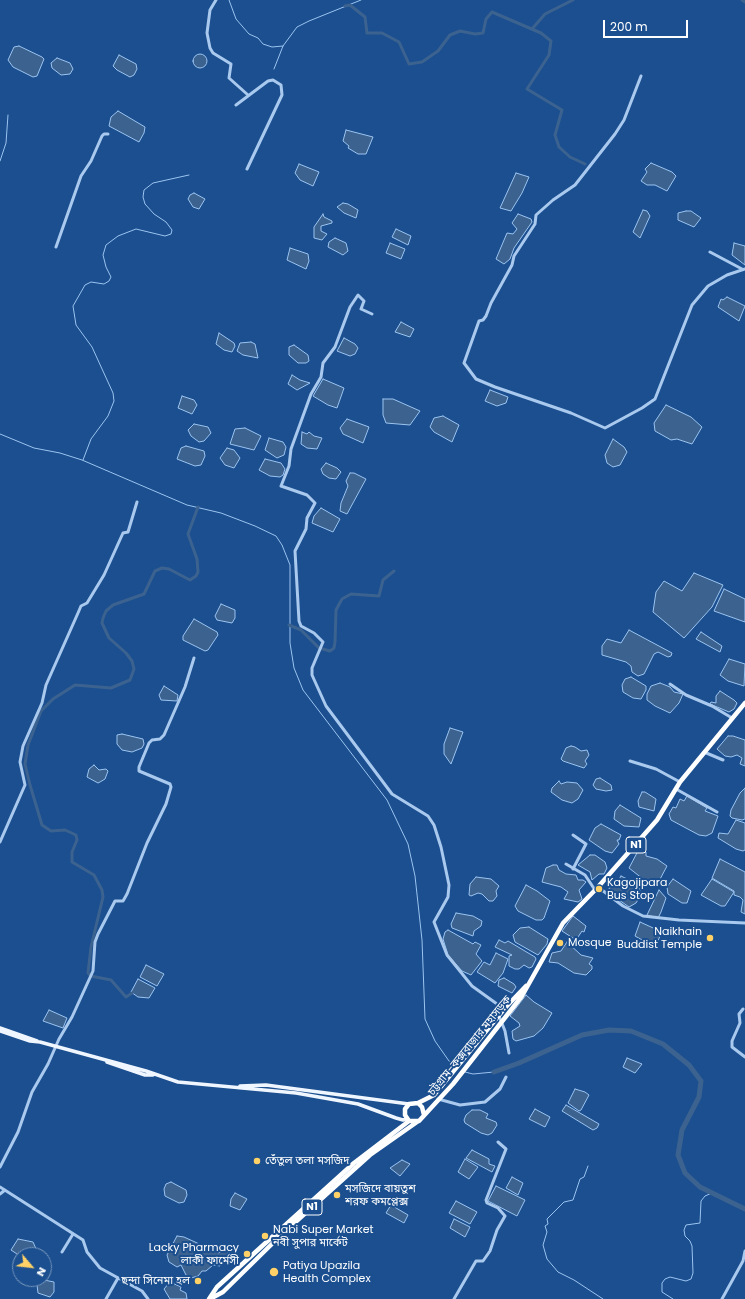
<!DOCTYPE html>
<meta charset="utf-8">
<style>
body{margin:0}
#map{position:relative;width:745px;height:1299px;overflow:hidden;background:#1b4f8f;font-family:Poppins,sans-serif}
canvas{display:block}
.north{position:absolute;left:12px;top:1247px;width:40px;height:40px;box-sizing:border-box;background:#1b4f8f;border:1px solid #7695bc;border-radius:50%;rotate:118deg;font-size:11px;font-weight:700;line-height:16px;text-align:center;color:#fff}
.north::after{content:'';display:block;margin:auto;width:14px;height:18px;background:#ffd166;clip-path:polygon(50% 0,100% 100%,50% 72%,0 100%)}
.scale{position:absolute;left:603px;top:20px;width:85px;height:18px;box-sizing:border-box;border:2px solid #fff;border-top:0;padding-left:5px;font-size:12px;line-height:14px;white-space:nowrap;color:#fff;-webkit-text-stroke:3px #1b4f8f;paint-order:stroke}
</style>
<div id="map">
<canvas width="745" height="1299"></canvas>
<div class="north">N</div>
<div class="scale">200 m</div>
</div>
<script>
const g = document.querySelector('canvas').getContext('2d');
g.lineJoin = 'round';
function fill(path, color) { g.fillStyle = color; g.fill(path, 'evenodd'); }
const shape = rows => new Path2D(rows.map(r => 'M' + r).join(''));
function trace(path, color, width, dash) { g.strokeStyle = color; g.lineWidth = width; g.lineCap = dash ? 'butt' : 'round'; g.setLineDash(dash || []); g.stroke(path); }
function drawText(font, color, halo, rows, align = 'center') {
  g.font = font + ' Poppins,"Noto Sans Bengali",sans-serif'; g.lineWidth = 4; g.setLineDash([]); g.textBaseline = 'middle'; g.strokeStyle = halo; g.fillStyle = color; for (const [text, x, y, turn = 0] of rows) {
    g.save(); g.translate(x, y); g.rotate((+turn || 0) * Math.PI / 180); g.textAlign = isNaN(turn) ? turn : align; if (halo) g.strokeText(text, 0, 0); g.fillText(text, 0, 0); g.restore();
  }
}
const water = shape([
 [19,46,42,57,44,59,37,76,33,77,13,67,8,60,14,47,19,46],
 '193 61a7 7 0 1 1 14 0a7 7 0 1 1-14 0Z',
 [119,55,136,64,137,69,134,75,130,77,117,70,113,66,119,55],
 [57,58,70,63,73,69,70,74,61,75,52,68,51,63,57,58],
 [118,111,145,127,144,133,139,142,109,126,111,117,118,111],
 [346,130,373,137,366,154,358,154,348,148,349,146,343,141,346,130],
 [651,163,672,172,676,176,667,191,655,185,647,185,641,181,647,172,645,169,651,163],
 [299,164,319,172,313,186,300,180,295,173,299,164],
 [516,173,529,177,522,193,511,211,500,208,516,173],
 [194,193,205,199,199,209,193,207,188,199,190,195,194,193],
 [343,203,348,204,358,210,356,218,344,213,337,207,343,203],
 [643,210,647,211,650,216,640,238,633,232,643,210],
 [686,211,691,211,701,218,694,227,678,220,678,213,686,211],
 [323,214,324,217,332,221,332,223,321,226,321,231,327,234,322,240,314,238,314,227,323,214],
 [518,214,531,219,532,222,514,248,510,259,504,264,496,259,507,233,513,234,517,229,512,223,518,214],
 [396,229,411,236,408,245,392,237,396,229],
 [335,238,346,243,348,251,343,255,328,247,329,242,335,238],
 [390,243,405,249,401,259,386,253,390,243],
 [734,243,745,246,745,265,732,255,734,243],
 [290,248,308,254,309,261,306,269,287,260,290,248],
 [727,297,745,306,739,321,718,307,721,299,723,300,727,297],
 [401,322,414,329,410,337,395,332,401,322],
 [219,333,234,343,235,346,232,352,224,350,216,344,219,333],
 [344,338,355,344,358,348,355,354,350,356,337,351,344,338],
 [251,342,255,344,258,358,243,355,237,351,240,343,251,342],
 [294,345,308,355,309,361,306,363,298,363,289,355,289,347,294,345],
 [292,375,300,380,310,383,297,390,288,384,292,375],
 [323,379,344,388,337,408,328,405,313,396,323,379],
 [490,390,508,397,506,403,497,406,485,401,490,390],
 [182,396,194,400,197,405,192,414,178,408,182,396],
 [383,399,393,399,420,411,410,425,386,423,383,415,383,399],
 [666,405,691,417,702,427,692,444,677,439,671,440,655,431,654,423,666,405],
 [443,416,459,425,452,442,434,432,430,427,434,418,443,416],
 [347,419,369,427,363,443,343,434,340,428,347,419],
 [194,424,208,427,211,433,204,441,199,442,191,436,188,430,194,424],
 [245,428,261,436,254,450,230,444,235,429,245,428],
 [302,432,307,434,309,432,314,436,322,438,317,449,307,448,301,444,302,432],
 [269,438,283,442,286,447,284,455,277,458,265,450,269,438],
 [613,439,624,447,627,452,620,465,613,467,607,463,605,455,613,439],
 [186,446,204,451,205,456,201,465,195,466,177,459,181,448,186,446],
 [227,448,234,450,240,458,234,468,225,465,220,458,227,448],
 [265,459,281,463,285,469,283,475,280,477,270,476,259,470,265,459],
 [326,463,337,468,341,472,336,479,329,478,323,474,321,469,326,463],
 [350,473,354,473,366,479,347,514,340,511,341,503,348,486,346,481,350,473],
 [321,508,340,519,333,532,312,523,314,516,321,508],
 [694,573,723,585,712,607,684,638,653,612,656,592,664,581,682,591,694,573],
 [724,589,745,599,745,622,714,611,724,589],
 [221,604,235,610,235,618,232,623,217,620,215,616,221,604],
 [194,619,217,632,218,635,208,650,205,651,183,640,183,636,194,619],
 [629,630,672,653,671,656,668,657,658,652,654,654,644,674,638,676,632,672,631,666,626,662,602,655,602,646,607,639,621,643,629,630],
 [701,632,722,646,720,652,696,639,701,632],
 [729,659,745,664,744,686,728,681,720,675,729,659],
 [631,677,646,686,646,690,641,699,633,698,623,692,622,685,625,679,631,677],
 [660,683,670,687,674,692,683,694,679,703,670,713,655,706,647,700,647,694,651,686,660,683],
 [164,686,178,695,177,701,161,700,159,695,164,686],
 [720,691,734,700,737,703,734,709,729,712,710,704,711,702,716,703,716,696,720,691],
 [450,728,463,732,451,764,444,754,444,744,450,728],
 [122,734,143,739,144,744,142,748,132,752,122,750,117,744,117,735,122,734],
 [728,736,733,736,745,740,745,766,740,764,742,758,737,755,731,757,725,756,717,749,728,736],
 [571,746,575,747,581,751,587,750,589,755,585,761,587,764,584,768,563,761,561,759,566,748,571,746],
 [94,765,99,770,106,769,108,771,105,779,100,782,98,783,87,777,89,769,94,765],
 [600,778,611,785,612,790,606,791,596,789,593,785,596,779,600,778],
 [559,781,561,784,567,782,577,783,583,790,578,799,572,803,562,800,551,792,552,788,559,781],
 [745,788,745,819,742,820,732,818,730,816,731,810,740,793,745,788],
 [642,792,645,792,656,799,654,811,639,807,638,801,642,792],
 [687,796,707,808,705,811,718,816,712,833,706,836,699,835,671,820,669,814,673,807,676,808,680,799,684,801,687,796],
 [620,805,641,818,639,827,624,826,614,819,615,811,620,805],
 [736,820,745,823,745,850,743,851,736,849,718,838,719,833,728,834,736,820],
 [601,824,621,835,619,840,617,840,619,844,612,853,605,851,589,840,595,828,601,824],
 [638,851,646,852,646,856,657,859,667,866,658,883,643,879,629,868,638,851],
 [590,855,595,855,605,862,607,868,604,874,599,874,592,880,590,872,578,865,590,855],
 [720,859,745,872,745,914,741,912,743,900,740,897,734,895,734,891,712,878,720,859],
 [553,865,557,865,559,870,566,874,576,875,578,880,583,880,586,882,579,890,582,899,578,902,564,899,568,892,561,887,542,882,546,868,553,865],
 [621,876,637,884,640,889,639,898,636,903,629,907,612,895,609,888,612,884,615,886,621,876],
 [476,877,491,879,499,886,496,891,497,896,493,901,489,901,482,894,478,893,471,896,469,895,470,884,476,877],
 [673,879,691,891,687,903,682,903,668,894,667,887,673,879],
 [712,879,734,892,725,906,721,906,701,895,712,879],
 [526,885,537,891,550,901,544,918,542,920,536,920,518,911,515,906,526,885],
 [659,890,666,898,661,912,658,918,647,915,659,890],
 [456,913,473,916,482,921,481,926,474,931,473,936,452,928,451,924,456,913],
 [573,916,586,926,584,932,582,931,576,940,562,931,573,916],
 [640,922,662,932,655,947,635,936,640,922],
 [529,927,548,939,547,944,538,955,515,942,513,935,520,928,529,927],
 [448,930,473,944,475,942,481,945,476,954,482,961,471,975,462,971,448,955,443,939,445,932,448,930],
 [499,940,505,943,508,941,535,957,536,959,532,967,529,968,524,965,519,969,515,969,509,966,509,956,512,955,495,947,499,940],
 [567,942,581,955,593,958,589,964,592,966,592,969,586,975,574,973,558,963,549,962,552,953,561,951,567,942],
 [496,953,508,959,503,973,495,983,477,972,484,962,490,965,496,953],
 [146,965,164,974,157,986,140,977,146,965],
 [504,978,514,984,516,987,512,993,498,986,499,980,504,978],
 [138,979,155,988,149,998,138,997,131,992,138,979],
 [526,995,534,1002,552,1013,543,1028,534,1036,516,1041,513,1039,512,1031,520,1026,519,1023,510,1016,526,995],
 [49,1010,67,1018,63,1028,43,1021,49,1010],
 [627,1058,642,1064,635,1073,623,1067,627,1058],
 [575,1089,585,1092,589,1095,581,1110,579,1111,568,1103,575,1089],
 [566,1105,599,1124,597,1128,593,1130,562,1111,566,1105],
 [535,1109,550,1117,545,1127,529,1119,535,1109],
 [472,1110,480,1110,488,1114,486,1118,496,1122,497,1125,492,1133,488,1135,481,1133,465,1123,464,1120,466,1115,472,1110],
 [472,1150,489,1159,489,1164,495,1166,492,1172,466,1158,472,1150],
 [465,1159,478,1167,469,1179,458,1172,465,1159],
 [402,1160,410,1164,400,1176,390,1168,402,1160],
 [512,1177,523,1183,518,1195,506,1188,512,1177],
 [171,1182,186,1190,187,1195,184,1202,179,1203,165,1196,164,1189,166,1184,171,1182],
 [496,1186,525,1200,517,1216,488,1201,496,1186],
 [235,1193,247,1199,240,1210,230,1206,231,1199,235,1193],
 [456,1201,477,1212,470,1224,449,1213,456,1201],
 [391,1205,408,1215,404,1223,386,1213,391,1205],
 [454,1219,470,1227,465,1237,450,1228,454,1219],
 [177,1236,184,1237,219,1253,225,1247,228,1252,226,1258,220,1266,213,1265,206,1271,202,1271,198,1276,191,1278,186,1275,181,1265,177,1267,169,1262,167,1255,177,1236],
 [18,1239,33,1242,37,1251,35,1255,20,1256,11,1250,18,1239],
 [39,1279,54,1282,54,1292,50,1297,38,1293,37,1285,39,1279],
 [170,1282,181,1287,180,1290,186,1293,187,1299,170,1299,164,1289,170,1282]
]);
const stream = shape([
 [229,0,236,19,249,34,258,38,263,44,272,47,283,46],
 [274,69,283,46,297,27,309,21,361,0],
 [0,161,6,143,8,115],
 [0,434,34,448,60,453,82,460,187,505,221,513,255,526,276,536,282,545,290,565,290,643,294,668,303,690,387,800,408,844,415,876,422,940,425,1019,435,1041,449,1061,456,1067],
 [83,460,91,439,108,416,114,401,113,393,92,347,76,325,73,306,85,285,91,282,104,284,109,281,111,277,106,267,103,255,106,245,118,236,136,229,165,236,171,234,172,230,166,222,154,214,145,204,143,197,144,190,153,183,189,175],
 [465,1072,473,1074,494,1072],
 [588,1166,584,1177,580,1179,573,1200,564,1202,547,1219,548,1224,545,1226,547,1232,543,1245,547,1259,558,1272,574,1280,603,1299],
 [673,1299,662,1292,662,1283,665,1279,670,1277,686,1281,691,1279,693,1273,692,1246,690,1241,685,1236,684,1230,686,1225,700,1223,701,1201,705,1196,712,1193]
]);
const canal = shape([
 [742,0,745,2],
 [345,6,350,5,365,17,367,33,382,33,399,42,409,64,422,62,438,51,450,35,460,31,475,34,483,33,486,19,492,12,541,33,551,41,549,55,527,89,562,110,555,135,559,147,570,157,585,164],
 [532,29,545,14,573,0],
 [289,625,301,630,319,648,330,651,334,648,335,642,336,610,342,599,351,594,379,596,383,580,394,571],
 [132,993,126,997,111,980,91,976,88,973,91,947,103,897,102,890,94,875,72,862,72,852,77,840,76,835,65,830,51,831,42,825,30,785,25,764,28,745,41,711,53,699,75,685,111,688,130,680,134,669,132,661,126,653,109,638,102,623,103,618,106,611,113,605,144,594,155,571,162,568,169,569,190,580,196,576,198,572,197,559,188,534,198,507]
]);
const river = shape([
 [494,1072,519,1063,582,1035,609,1030,631,1031,663,1044,689,1065,701,1081,699,1097,682,1130,678,1155,685,1173,700,1187,745,1209]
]);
const minor = shape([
 [216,0,210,10,207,33,210,48,213,53,231,64,229,78,248,95],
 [641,76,624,120,615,134,575,185,553,200,536,215,535,224,514,256,512,265,491,303,486,316,483,320,479,321,464,363,476,379,495,387,571,413,605,428,642,408,655,399,692,305,708,286,727,275,745,269],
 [236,105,268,81,273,80,281,85,282,95,247,169],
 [56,247,81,176,91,161,102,136,104,134,108,134],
 [710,252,742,269],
 [372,314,361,309,364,301,358,295,350,307,335,347,323,363,321,377,311,394,291,449,289,466,281,486,307,495,315,503,307,518,306,529,295,551,299,621,301,626,314,633,323,642,312,668,312,675,326,706,392,794,428,816,434,825,441,847,449,885,448,897,434,922,447,955,472,986,504,1009],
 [670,684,686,695,712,706,732,718],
 [704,752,723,760],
 [630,761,656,769,680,782],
 [676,789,717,812],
 [573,835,586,844,573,869],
 [0,842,25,785,20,762,23,746,42,703,46,685,78,613,81,606,87,603,104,575,123,533,128,532,137,502],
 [566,864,585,875,595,890],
 [598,887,623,906,643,916,679,920,745,923],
 [743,1009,739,1014,740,1023,732,1041,732,1047,745,1057],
 [499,1016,505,1031,509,1053],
 [438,1099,460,1105,485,1102,500,1089,506,1077],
 [0,1167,18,1132,32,1092,48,1064,59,1039,72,1017,93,971,95,942,98,934,115,901,123,901,127,894,147,843,166,804,171,787,170,784,139,771,139,767,149,743,152,740,160,739,164,735,185,687,194,658],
 [0,1187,83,1240,87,1252,100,1268,142,1291,148,1299],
 [0,1194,5,1190],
 [62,1252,73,1234],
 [106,1299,118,1278],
 [454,1299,476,1261,483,1261,490,1251,497,1230,505,1216,498,1208,487,1203,486,1200,506,1149,498,1142],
 [722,1299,743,1261,745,1251]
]);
const major = shape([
 [0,1028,37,1041],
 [0,1031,30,1041,40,1042,146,1071,178,1082,296,1093,358,1104,396,1118,403,1120,407,1119],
 [107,1062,145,1075,153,1075],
 [240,1086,266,1085,409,1104]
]);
const highway = shape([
 [418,1103,434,1095,504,1009,526,986],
 [424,1115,422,1107,418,1103,409,1104,405,1109,405,1115,409,1121,419,1121,453,1084,522,996,563,923,598,887,657,820,680,782,745,703],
 [209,1299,217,1287,239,1267,354,1163,409,1121],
 [210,1299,223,1292,281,1235,370,1155,417,1122]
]);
const markers = [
 [599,889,4,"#ffd166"],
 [710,938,4,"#ffd166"],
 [560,943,4,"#ffd166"],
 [257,1161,4,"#ffd166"],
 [337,1195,4,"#ffd166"],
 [265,1236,4,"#ffd166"],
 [247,1254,4,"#ffd166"],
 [274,1272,5,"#ffd166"],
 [198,1281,4,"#ffd166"]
];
const shields = [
 [636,845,20],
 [312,1207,20]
];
const shieldNames = [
 ["N1",636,845],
 ["N1",312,1207]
];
const poiNames = [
 ["Kagojipara",607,883],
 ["Bus Stop",607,896],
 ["Naikhain",702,932,"right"],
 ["Buddist Temple",702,945,"right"],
 ["Mosque",568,943],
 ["তেঁতুল তলা মসজিদ",265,1161],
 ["মসজিদে বায়তুশ",345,1189],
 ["শরফ কমপ্লেক্স",345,1202],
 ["Nabi Super Market",273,1230],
 ["নবী সুপার মার্কেট",273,1243],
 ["Lacky Pharmacy",239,1248,"right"],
 ["লাকী ফার্মেসী",239,1261,"right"],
 ["Patiya Upazila",283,1266],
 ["Health Complex",283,1279],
 ["ছন্দা সিনেমা হল",190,1281,"right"]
];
const streetNames = [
 ["চট্টগ্রাম-কক্সবাজার মহাসড়ক",470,1046,-51]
];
fill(water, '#3c6290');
trace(water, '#9cc4f0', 1);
trace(stream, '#9cc4f0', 1);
trace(canal, '#3c6290', 3);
trace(river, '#3c6290', 5);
trace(minor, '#a9c9ee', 3);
trace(major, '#f0f6ff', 3.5);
trace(highway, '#fff', 4.5);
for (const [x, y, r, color] of markers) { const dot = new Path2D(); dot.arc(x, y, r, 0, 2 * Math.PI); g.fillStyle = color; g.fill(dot); trace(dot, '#1b4f8f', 1.5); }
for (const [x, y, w] of shields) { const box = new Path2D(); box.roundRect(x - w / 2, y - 8, w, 16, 3); g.fillStyle = '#1b4f8f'; g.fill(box); trace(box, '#fff', 1); }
drawText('bold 10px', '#fff', null, shieldNames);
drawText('11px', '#fff', '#1b4f8f', poiNames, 'left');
drawText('11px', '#fff', '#1b4f8f', streetNames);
</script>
